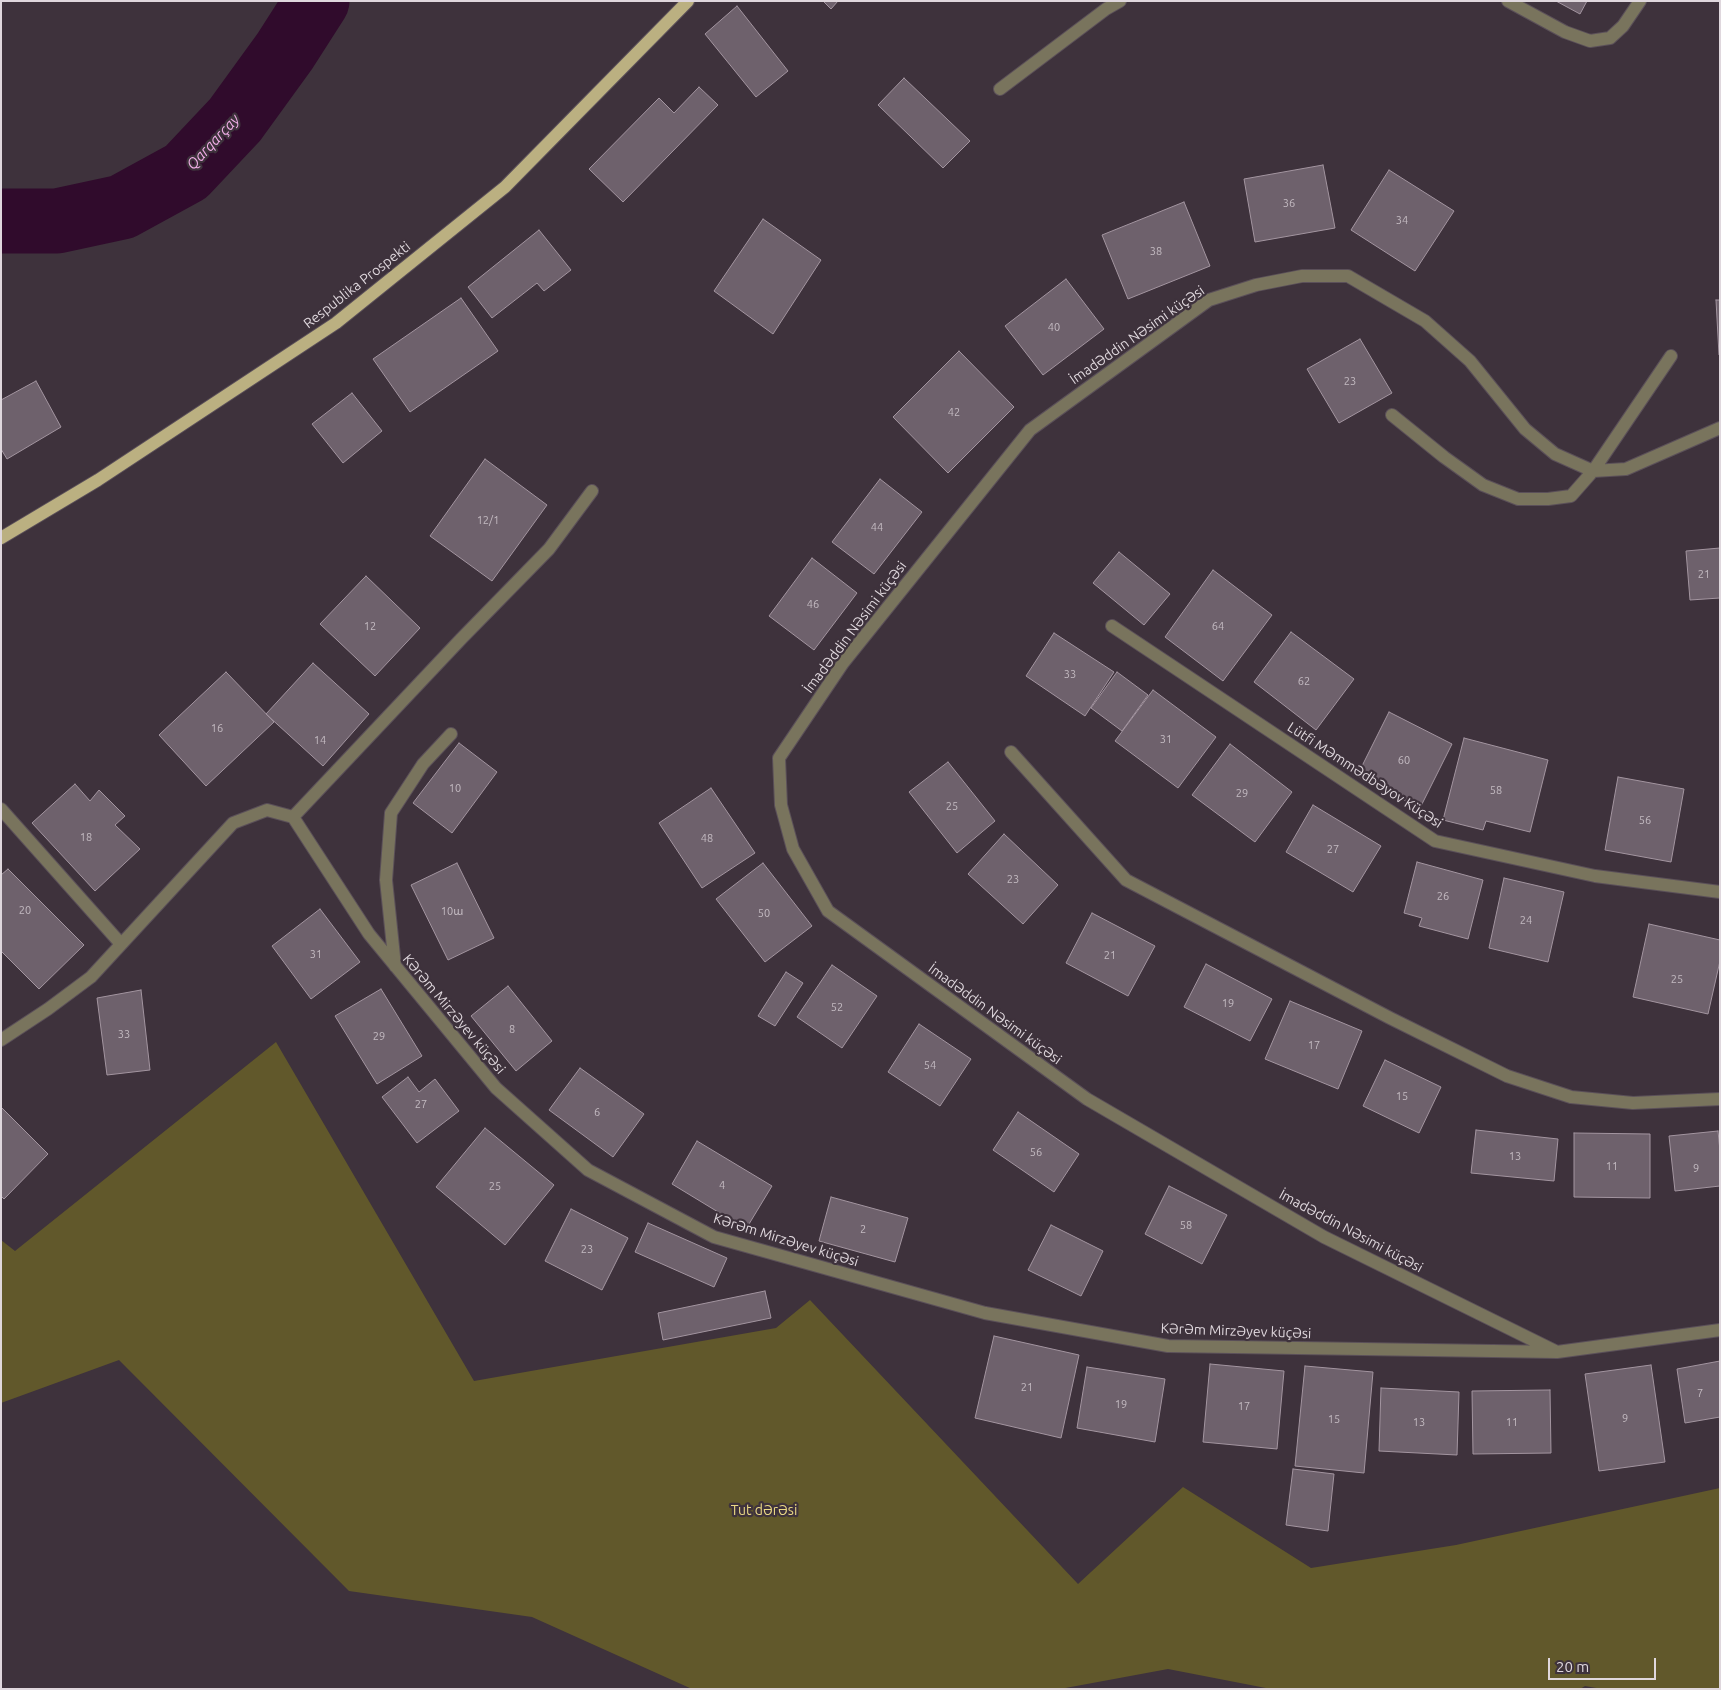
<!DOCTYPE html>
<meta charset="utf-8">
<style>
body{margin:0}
#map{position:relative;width:1721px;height:1690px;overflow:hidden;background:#3e323c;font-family:Ubuntu,sans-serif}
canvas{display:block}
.frame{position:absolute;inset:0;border:2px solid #dfd7dd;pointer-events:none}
.scale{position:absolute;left:1548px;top:1658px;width:108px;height:22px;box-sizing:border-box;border:2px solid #dfd7dd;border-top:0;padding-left:6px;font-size:15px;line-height:18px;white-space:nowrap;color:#dfd7dd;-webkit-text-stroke:4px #3e323c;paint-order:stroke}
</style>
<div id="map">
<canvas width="1721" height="1690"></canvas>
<div class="frame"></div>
<div class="scale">20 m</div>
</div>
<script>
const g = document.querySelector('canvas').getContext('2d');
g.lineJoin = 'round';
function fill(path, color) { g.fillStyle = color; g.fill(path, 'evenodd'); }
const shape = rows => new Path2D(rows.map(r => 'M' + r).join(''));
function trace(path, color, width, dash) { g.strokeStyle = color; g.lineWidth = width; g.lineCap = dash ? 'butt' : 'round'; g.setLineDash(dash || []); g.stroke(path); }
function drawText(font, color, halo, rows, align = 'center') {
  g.font = font + ' Ubuntu,"Noto Sans Armenian",sans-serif'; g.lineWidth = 4.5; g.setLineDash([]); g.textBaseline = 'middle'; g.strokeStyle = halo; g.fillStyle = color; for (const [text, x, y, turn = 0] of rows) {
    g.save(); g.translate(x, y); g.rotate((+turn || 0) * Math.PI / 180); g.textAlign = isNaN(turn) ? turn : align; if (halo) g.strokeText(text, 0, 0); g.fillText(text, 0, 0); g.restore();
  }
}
const green = shape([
 [276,1042,474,1381,776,1328,810,1300,1078,1584,1183,1487,1311,1568,1456,1545,1720,1488,1720,1689,1602,1689,1585,1686,1580,1689,1271,1689,1168,1669,1060,1689,692,1689,532,1617,349,1591,119,1360,1,1403,1,1240,15,1251]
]);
const river = shape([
 [1,221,57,221,122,207,186,172,235,120,285,51,317,1]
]);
const building = shape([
 [823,1,838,1,831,9,823,1],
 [1556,1,1587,1,1580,14,1556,1],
 [737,6,788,71,756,97,705,34,737,6],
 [904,78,970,141,943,168,878,105,904,78],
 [699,87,718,105,623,202,589,169,659,98,674,113,699,87],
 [1323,165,1335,228,1255,242,1244,179,1323,165],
 [1389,170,1454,211,1415,271,1351,230,1389,170],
 [1184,202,1210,266,1128,299,1102,235,1184,202],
 [763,219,821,260,773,334,714,291,763,219],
 [539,230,571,270,544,291,537,283,492,318,468,287,539,230],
 [1066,279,1104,329,1043,375,1005,326,1066,279],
 [461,298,498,351,410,412,373,359,461,298],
 [1716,300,1720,300,1720,355,1719,355,1716,300],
 [1360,339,1392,393,1339,423,1307,369,1360,339],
 [959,351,1014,407,948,473,893,417,959,351],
 [36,381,61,427,7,459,1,449,1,400,36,381],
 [352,393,382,431,343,463,312,424,352,393],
 [485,459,547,505,492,581,430,536,485,459],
 [880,479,922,512,874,574,832,542,880,479],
 [1720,548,1720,598,1690,600,1686,551,1720,548],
 [1119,552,1170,594,1144,625,1093,583,1119,552],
 [812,558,857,593,814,650,769,616,812,558],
 [1213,570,1272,615,1223,681,1165,637,1213,570],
 [366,576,420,628,375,676,320,624,366,576],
 [1291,632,1354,679,1316,730,1254,682,1291,632],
 [1054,633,1114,672,1085,716,1026,676,1054,633],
 [313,663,369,714,323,766,266,714,313,663],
 [226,672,274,722,206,786,159,735,226,672],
 [1117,672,1148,695,1122,731,1091,708,1117,672],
 [1153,690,1216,737,1178,788,1115,741,1153,690],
 [1389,712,1452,744,1420,808,1357,776,1389,712],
 [1464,738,1548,760,1530,832,1486,821,1483,830,1443,820,1464,738],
 [459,743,497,772,452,833,413,803,459,743],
 [1230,744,1292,792,1255,842,1192,795,1230,744],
 [948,762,995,821,957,853,909,792,948,762],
 [1618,777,1684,789,1671,862,1605,850,1618,777],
 [75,784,90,801,99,790,125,816,115,825,140,849,95,891,32,823,75,784],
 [711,788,755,853,702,888,659,823,711,788],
 [1313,805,1381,846,1353,892,1286,852,1313,805],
 [1004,834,1058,885,1023,924,968,874,1004,834],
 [1417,862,1483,880,1468,939,1419,926,1422,918,1404,913,1417,862],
 [457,863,494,938,448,960,411,885,457,863],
 [763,863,812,926,765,962,716,899,763,863],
 [8,869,84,945,39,989,1,951,1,875,8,869],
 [1504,878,1564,892,1548,962,1489,948,1504,878],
 [320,909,360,962,311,999,272,946,320,909],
 [1092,913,1155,946,1128,996,1066,963,1092,913],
 [1649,924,1720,940,1720,961,1708,1014,1633,997,1649,924],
 [1206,964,1272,999,1250,1041,1184,1007,1206,964],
 [832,965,877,996,842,1048,797,1017,832,965],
 [786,972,803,983,775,1026,758,1016,786,972],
 [508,986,552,1041,516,1071,471,1016,508,986],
 [381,989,422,1056,377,1084,335,1016,381,989],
 [141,990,150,1070,107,1075,97,998,141,990],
 [1290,1001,1362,1031,1338,1089,1265,1059,1290,1001],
 [919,1024,971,1059,940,1106,888,1072,919,1024],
 [1385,1060,1441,1087,1419,1133,1363,1106,1385,1060],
 [580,1068,644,1114,613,1157,549,1110,580,1068],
 [408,1077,419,1092,435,1079,459,1111,417,1143,382,1097,408,1077],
 [1,1107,48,1154,4,1199,1,1196,1,1107],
 [1018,1112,1079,1154,1054,1192,993,1150,1018,1112],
 [485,1128,554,1185,505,1245,436,1187,485,1128],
 [1476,1130,1558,1139,1554,1181,1471,1173,1476,1130],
 [1718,1131,1720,1151,1720,1186,1675,1191,1669,1136,1718,1131],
 [1574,1133,1650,1134,1650,1198,1574,1197,1574,1133],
 [697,1141,772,1186,746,1229,672,1184,697,1141],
 [1169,1186,1227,1215,1202,1264,1145,1234,1169,1186],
 [831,1197,908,1218,895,1262,819,1241,831,1197],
 [571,1209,628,1238,602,1290,545,1261,571,1209],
 [648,1223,727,1258,714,1287,635,1252,648,1223],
 [1051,1225,1103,1251,1081,1296,1028,1270,1051,1225],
 [765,1291,771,1318,663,1340,658,1313,765,1291],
 [994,1336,1079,1355,1061,1438,975,1418,994,1336],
 [1720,1361,1720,1417,1685,1423,1677,1369,1720,1361],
 [1210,1364,1284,1371,1277,1449,1203,1442,1210,1364],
 [1651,1365,1665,1462,1599,1471,1585,1374,1651,1365],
 [1305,1366,1373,1372,1364,1473,1295,1466,1305,1366],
 [1087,1367,1165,1379,1155,1442,1077,1428,1087,1367],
 [1381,1388,1459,1392,1457,1455,1379,1451,1381,1388],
 [1550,1390,1551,1453,1473,1454,1472,1391,1550,1390],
 [1293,1469,1334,1474,1328,1531,1286,1525,1293,1469]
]);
const minor = shape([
 [1508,1,1565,32,1590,41,1610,38,1623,26,1640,1],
 [1000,89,1106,9,1120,1],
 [1392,415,1444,457,1483,485,1518,499,1548,499,1571,496,1593,471,1671,356],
 [1112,626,1435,841,1595,876,1720,892],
 [1011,752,1126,880,1390,1018,1507,1076,1571,1097,1633,1103,1720,1099],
 [1,809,121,944],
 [293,817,461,639,549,549,592,491],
 [395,966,386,880,391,813,423,764,451,734],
 [1,1040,48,1009,91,977,233,823,267,810,293,817,369,934,496,1088,588,1170,714,1237,985,1313,1168,1346,1557,1352,1720,1330],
 [1557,1352,1324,1237,1087,1099,828,911,793,849,781,805,779,758,843,663,1030,430,1209,300,1256,285,1302,276,1348,276,1425,321,1470,361,1525,429,1555,454,1593,471,1626,469,1720,428]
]);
const major = shape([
 [1,538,98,480,336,323,505,187,688,1]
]);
const numberNames = [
 ["36",1289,203],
 ["34",1402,220],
 ["38",1156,251],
 ["40",1054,327],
 ["23",1350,381],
 ["42",954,412],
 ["12/1",488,520],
 ["44",877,527],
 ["21",1704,574],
 ["46",813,604],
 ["12",370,626],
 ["64",1218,626],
 ["33",1070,674],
 ["62",1304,681],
 ["16",217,728],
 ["31",1166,739],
 ["14",320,740],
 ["60",1404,760],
 ["10",455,788],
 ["58",1496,790],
 ["29",1242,793],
 ["25",952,806],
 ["56",1645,820],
 ["18",86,837],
 ["48",707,838],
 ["27",1333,849],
 ["23",1013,879],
 ["26",1443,896],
 ["20",25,910],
 ["10ա",452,911],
 ["50",764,913],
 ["24",1526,920],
 ["31",316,954],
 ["21",1110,955],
 ["25",1677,979],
 ["19",1228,1003],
 ["52",837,1007],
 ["8",512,1029],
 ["33",124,1034],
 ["29",379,1036],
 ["17",1314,1045],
 ["54",930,1065],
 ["15",1402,1096],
 ["27",421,1104],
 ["6",597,1112],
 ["56",1036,1152],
 ["13",1515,1156],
 ["11",1612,1166],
 ["9",1696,1168],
 ["4",722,1185],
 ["25",495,1186],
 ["58",1186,1225],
 ["2",863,1229],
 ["23",587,1249],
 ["21",1027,1387],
 ["7",1700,1393],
 ["19",1121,1404],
 ["17",1244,1406],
 ["9",1625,1418],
 ["15",1334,1419],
 ["13",1419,1422],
 ["11",1512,1422]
];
const streetNames = [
 ["Respublika Prospekti",357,285,-38],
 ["İmadəddin Nəsimi küçəsi",1137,335,-35],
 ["İmadəddin Nəsimi küçəsi",855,627,-53],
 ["Lütfi Məmmədbəyov Küçəsi",1365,775,33],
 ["Kərəm Mirzəyev küçəsi",454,1014,50],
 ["İmadəddin Nəsimi küçəsi",995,1014,36],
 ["İmadəddin Nəsimi küçəsi",1351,1231,28],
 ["Kərəm Mirzəyev küçəsi",786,1240,17],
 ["Kərəm Mirzəyev küçəsi",1236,1331,2]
];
const parkNames = [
 ["Tut dərəsi",764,1510]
];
const waterNames = [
 ["Qarqarçay",213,142,-47]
];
fill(green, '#61582b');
trace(river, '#300b2c', 65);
fill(building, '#6e616c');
trace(building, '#a395a0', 1);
trace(minor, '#5b5059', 14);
trace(major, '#5b5059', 14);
trace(minor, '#79745d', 12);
trace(major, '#bbb081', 12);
drawText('11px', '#c3bac1', null, numberNames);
drawText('14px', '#dfd7dd', '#3e323c', streetNames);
drawText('14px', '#ebd985', '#3e323c', parkNames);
drawText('italic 15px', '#f1aee7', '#3e323c', waterNames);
</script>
